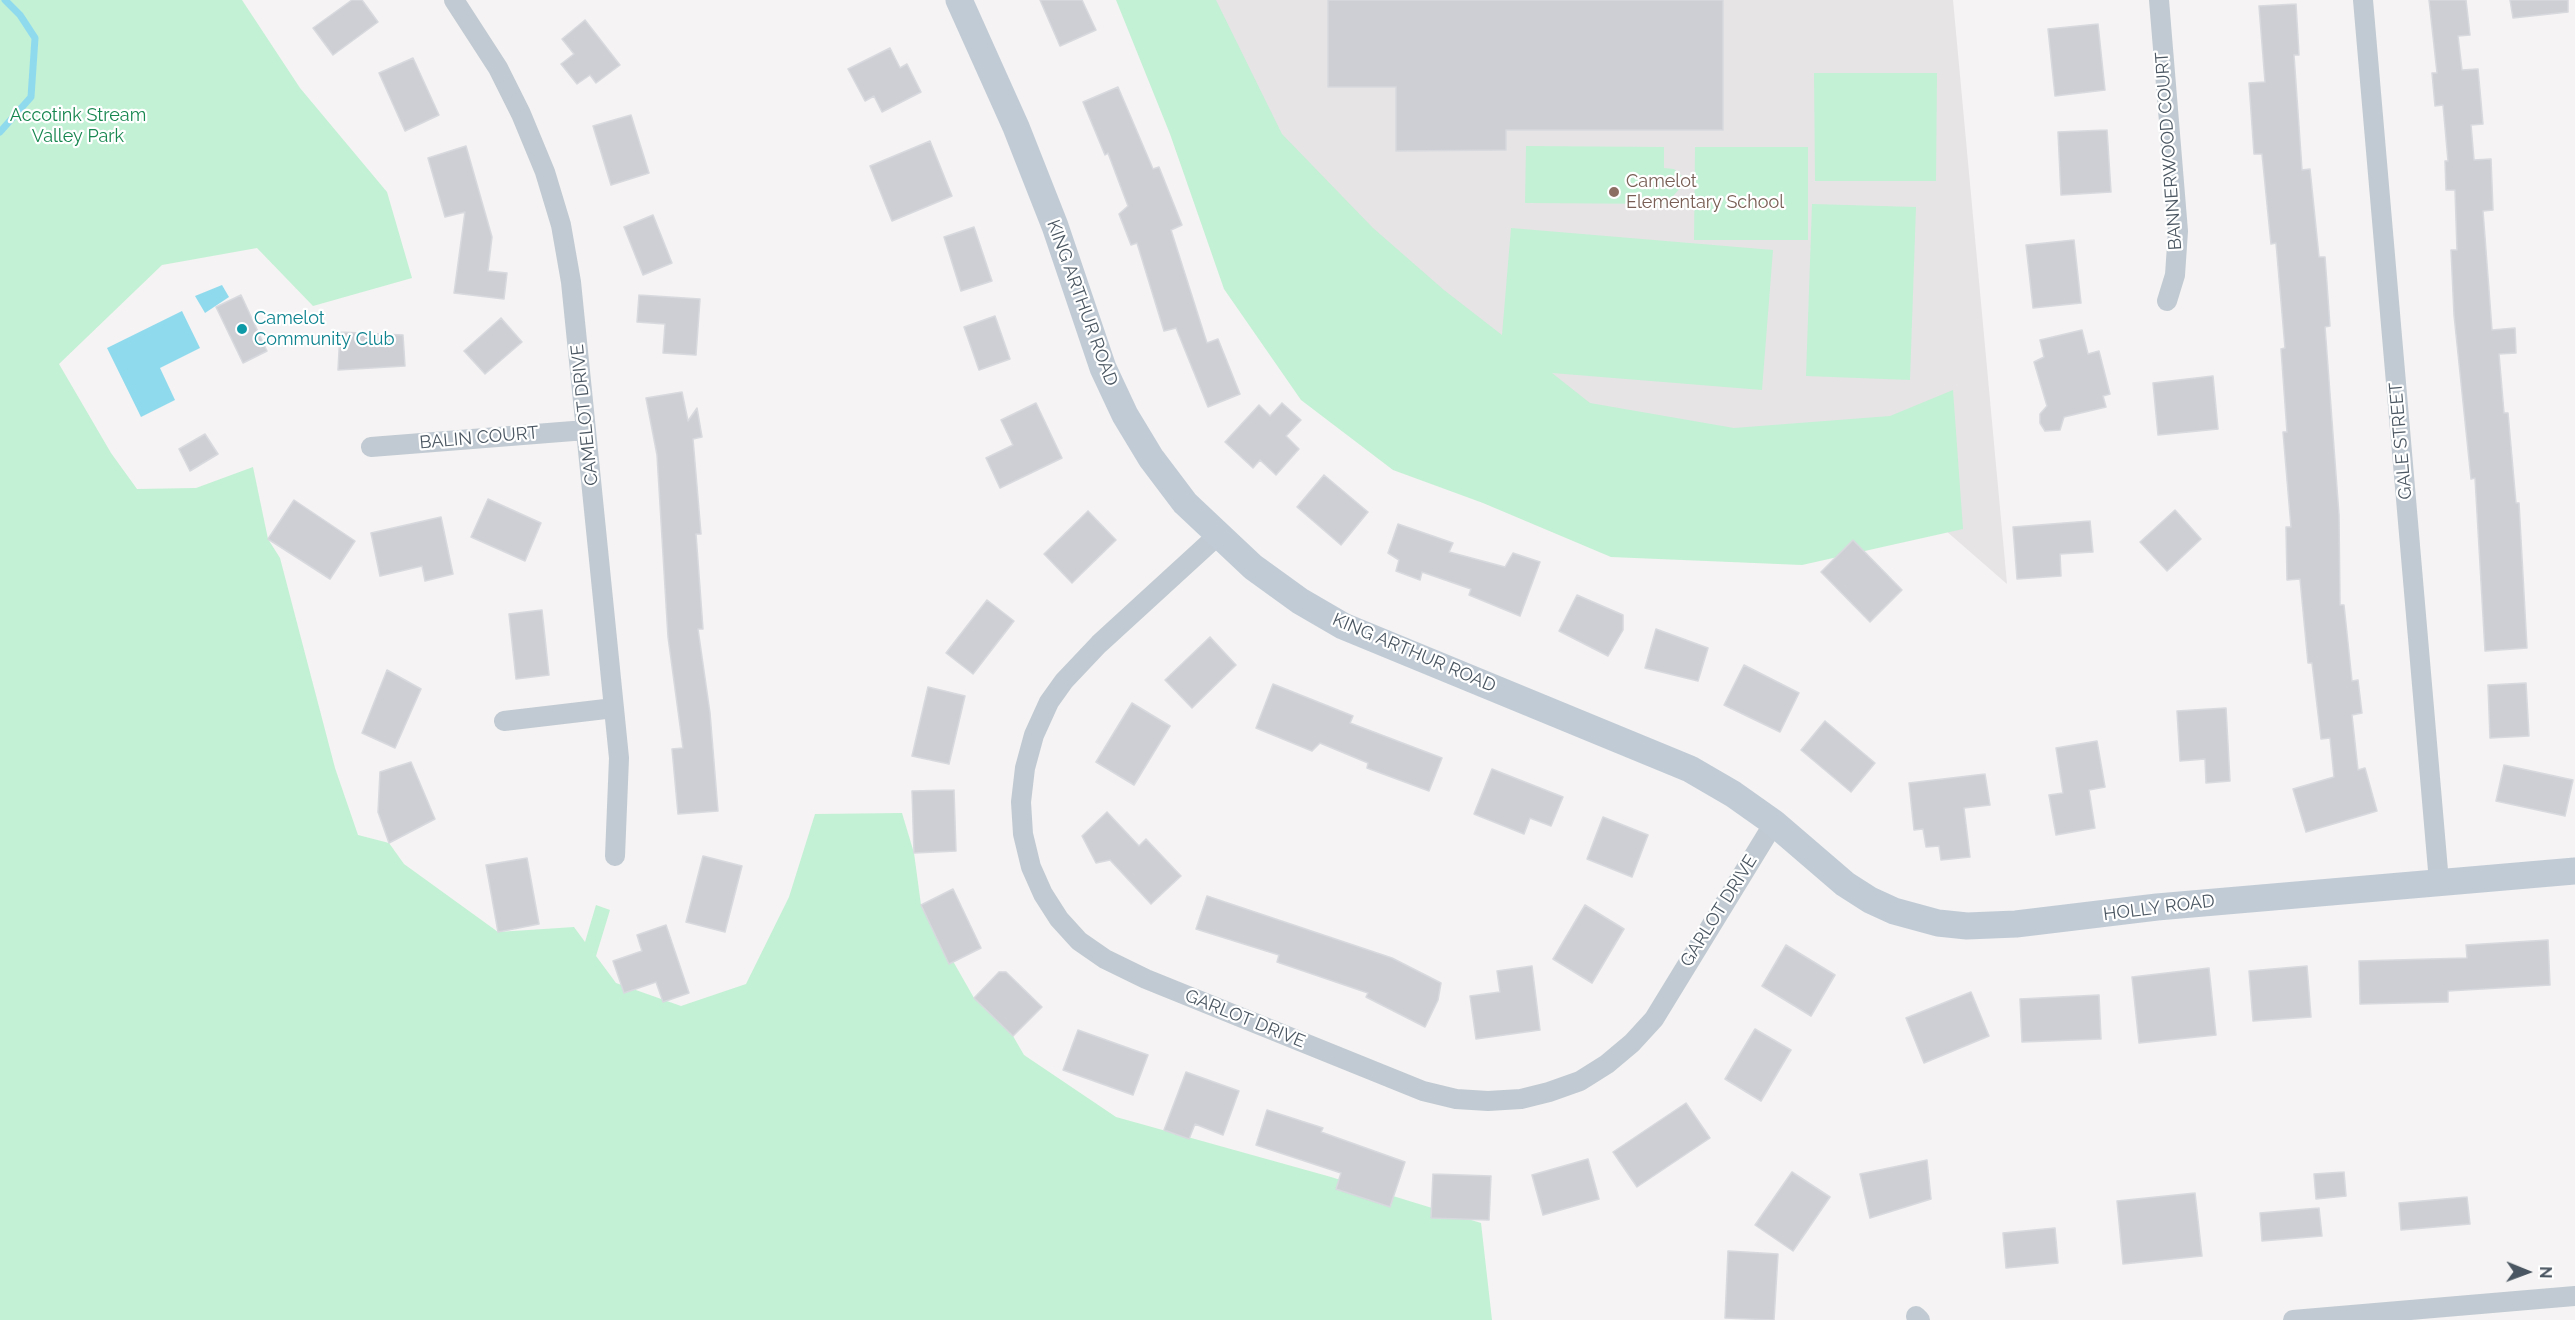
<!DOCTYPE html>
<style>
body{margin:0}
#map{position:relative;width:2575px;height:1320px;overflow:hidden;background:#f5f3f3;font-family:Raleway,sans-serif}
canvas{display:block}
.north{position:absolute;left:2497px;top:1242px;width:60px;height:60px;-webkit-text-stroke:4px #fff;paint-order:stroke;rotate:91deg;font-size:16px;font-weight:700;line-height:24px;text-align:center;color:#4a5661}
.north::after{content:'';display:block;margin:auto;width:21px;height:27px;background:#4a5661;clip-path:polygon(50% 0,100% 100%,50% 72%,0 100%)}
</style>
<div id="map">
<canvas width="2575" height="1320"></canvas>
<div class="north">N</div>
</div>
<script>
const g = document.querySelector('canvas').getContext('2d');
g.lineJoin = 'round';
function fill(path, color) { g.fillStyle = color; g.fill(path, 'evenodd'); }
const shape = rows => new Path2D(rows.map(r => 'M' + r).join(''));
function trace(path, color, width, dash) { g.strokeStyle = color; g.lineWidth = width; g.lineCap = dash ? 'butt' : 'round'; g.setLineDash(dash || []); g.stroke(path); }
function drawText(font, color, halo, rows, align = 'center') {
  g.font = font + ' Raleway,sans-serif'; g.lineWidth = 4.5; g.setLineDash([]); g.textBaseline = 'middle'; g.strokeStyle = halo; g.fillStyle = color; for (const [text, x, y, turn = 0] of rows) {
    g.save(); g.translate(x, y); g.rotate((+turn || 0) * Math.PI / 180); g.textAlign = isNaN(turn) ? turn : align; if (halo) g.strokeText(text, 0, 0); g.fillText(text, 0, 0); g.restore();
  }
}
const education = shape([
 [1167,0,1953,0,2007,584,1829,429,1719,541,1346,385]
]);
const green = shape([
 [0,0,242,0,300,88,387,192,412,278,313,306,257,248,162,265,59,364,111,453,137,489,196,488,253,467,268,539,280,558,335,768,358,835,389,843,404,864,498,932,574,927,585,942,596,905,610,910,596,956,616,983,681,1006,746,984,789,897,815,814,902,813,914,853,921,905,974,998,1013,1036,1024,1055,1116,1117,1331,1177,1481,1223,1492,1320,0,1320],
 [1116,0,1216,0,1282,134,1373,228,1444,290,1502,335,1511,228,1773,250,1762,390,1552,373,1590,403,1734,428,1890,416,1953,390,1963,529,1802,565,1611,557,1483,503,1393,470,1301,400,1224,289,1170,134],
 [1814,73,1937,73,1936,181,1815,181],
 [1526,146,1664,147,1664,168,1674,169,1682,176,1682,186,1666,204,1525,203],
 [1695,147,1808,147,1808,240,1694,240],
 [1812,204,1916,207,1910,380,1806,376]
]);
const water = shape([
 [222,285,229,297,205,313,195,296],
 [182,311,200,348,160,368,175,400,141,417,107,348]
]);
const stream = shape([
 [0,132,31,97,35,38,20,15,5,0]
]);
const building = shape([
 [352,0,362,0,378,22,333,55,313,28,352,0],
 [1040,0,1082,0,1096,30,1060,46,1040,0],
 [1328,0,1723,0,1723,130,1506,130,1506,150,1396,151,1396,87,1328,87,1328,0],
 [2429,0,2466,0,2470,35,2458,36,2462,70,2478,69,2483,124,2471,125,2474,160,2491,159,2493,210,2483,211,2492,330,2515,328,2516,353,2499,354,2504,413,2508,413,2516,503,2519,503,2527,648,2485,651,2475,478,2471,479,2454,315,2451,250,2457,250,2455,190,2446,190,2445,161,2448,161,2443,105,2435,106,2432,73,2437,73,2429,0],
 [2510,0,2568,0,2568,12,2513,18,2510,0],
 [2296,4,2299,55,2294,55,2302,170,2310,169,2319,257,2325,257,2330,326,2325,327,2339,515,2340,605,2344,605,2352,681,2358,680,2362,713,2352,715,2358,770,2365,768,2377,811,2306,832,2293,789,2334,777,2330,738,2321,739,2312,663,2308,663,2300,579,2287,580,2286,527,2291,527,2283,432,2287,432,2281,349,2285,348,2276,243,2271,244,2262,154,2254,154,2249,83,2265,82,2259,6,2296,4],
 [585,20,620,65,596,83,590,75,577,84,561,64,574,54,562,39,585,20],
 [2098,24,2105,90,2055,96,2048,29,2098,24],
 [890,48,900,68,907,64,921,92,882,112,874,96,865,101,848,69,890,48],
 [413,58,439,115,405,131,379,73,413,58],
 [1118,87,1153,169,1159,167,1182,225,1171,230,1207,343,1218,339,1240,394,1208,407,1176,328,1164,331,1137,243,1131,245,1119,214,1128,206,1108,153,1105,155,1083,102,1118,87],
 [631,115,649,173,611,185,593,126,631,115],
 [2107,130,2111,192,2061,195,2058,132,2107,130],
 [930,141,952,196,892,221,870,166,930,141],
 [466,146,492,237,488,271,507,273,504,299,454,293,465,212,445,217,428,158,466,146],
 [653,215,672,263,643,275,624,227,653,215],
 [974,227,992,281,961,291,944,237,974,227],
 [2074,240,2081,303,2033,308,2026,245,2074,240],
 [241,295,267,351,243,363,216,307,241,295],
 [639,295,700,299,696,355,663,353,665,324,637,322,639,295],
 [995,316,1010,359,979,370,964,327,995,316],
 [501,318,522,342,485,374,464,351,501,318],
 [2082,330,2088,354,2099,351,2110,394,2103,396,2106,407,2064,417,2060,430,2045,431,2040,423,2040,414,2047,406,2034,362,2044,357,2040,340,2082,330],
 [340,332,403,335,405,366,338,370,340,332],
 [2213,376,2218,429,2158,435,2153,383,2213,376],
 [682,392,688,421,697,408,702,437,693,439,701,534,696,534,703,629,698,629,710,713,718,811,678,814,672,749,683,748,668,637,657,455,646,398,682,392],
 [1036,403,1062,458,1000,488,986,458,1013,445,1001,420,1036,403],
 [1282,403,1301,420,1286,436,1299,449,1276,475,1260,460,1253,468,1225,442,1259,405,1270,416,1282,403],
 [205,434,218,454,190,471,179,449,205,434],
 [1324,475,1368,512,1341,545,1297,507,1324,475],
 [488,499,541,523,525,561,471,537,488,499],
 [294,500,355,541,330,579,268,539,294,500],
 [2175,510,2201,539,2167,571,2140,542,2175,510],
 [1088,511,1116,540,1072,583,1044,554,1088,511],
 [441,517,453,574,425,581,422,566,380,576,371,533,441,517],
 [2090,521,2093,552,2060,554,2061,576,2017,579,2013,527,2090,521],
 [1398,524,1453,543,1449,552,1505,567,1513,553,1540,562,1520,616,1469,595,1471,589,1422,572,1420,580,1396,571,1399,560,1388,553,1398,524],
 [1853,540,1902,590,1870,622,1821,572,1853,540],
 [1577,595,1623,615,1623,630,1608,656,1559,631,1577,595],
 [987,600,1014,621,973,674,946,653,987,600],
 [542,610,549,675,516,679,509,614,542,610],
 [1656,629,1708,648,1698,681,1645,668,1656,629],
 [1210,637,1236,665,1192,708,1165,680,1210,637],
 [1744,665,1799,693,1780,732,1724,705,1744,665],
 [387,670,421,689,395,748,362,733,387,670],
 [2526,683,2529,736,2490,738,2488,685,2526,683],
 [1273,684,1353,716,1350,723,1442,758,1429,791,1367,768,1368,763,1320,743,1312,751,1256,728,1273,684],
 [928,687,965,696,949,764,912,756,928,687],
 [1132,703,1170,726,1134,785,1096,762,1132,703],
 [2226,708,2230,781,2206,783,2205,759,2180,761,2177,711,2226,708],
 [1825,721,1875,763,1851,792,1801,750,1825,721],
 [2097,741,2105,787,2089,790,2095,828,2056,835,2049,795,2063,793,2056,748,2097,741],
 [411,762,435,819,389,843,378,812,380,772,411,762],
 [2504,765,2573,780,2565,816,2496,801,2504,765],
 [1492,769,1563,797,1551,826,1530,818,1524,834,1474,814,1492,769],
 [1985,774,1990,805,1964,808,1970,857,1941,860,1939,846,1926,847,1923,829,1914,830,1909,783,1985,774],
 [954,790,956,851,914,853,912,791,954,790],
 [1107,812,1139,846,1146,839,1181,876,1151,904,1110,860,1096,863,1082,836,1107,812],
 [1603,817,1648,835,1632,877,1587,859,1603,817],
 [703,856,742,866,725,932,686,922,703,856],
 [527,858,539,924,498,932,486,865,527,858],
 [953,889,981,948,949,964,921,905,953,889],
 [1207,896,1392,958,1441,983,1438,1000,1425,1027,1366,997,1368,993,1277,962,1279,955,1196,929,1207,896],
 [1585,905,1624,929,1592,983,1553,959,1585,905],
 [666,925,689,993,663,1002,656,982,624,993,613,961,642,951,637,935,666,925],
 [2548,940,2550,985,2448,991,2448,1002,2360,1004,2359,961,2467,958,2466,945,2548,940],
 [1786,945,1835,975,1811,1016,1762,986,1786,945],
 [1532,966,1540,1030,1476,1039,1470,996,1500,992,1497,971,1532,966],
 [2307,966,2311,1017,2253,1021,2249,971,2307,966],
 [2209,968,2216,1035,2139,1043,2132,977,2209,968],
 [999,972,1006,972,1042,1007,1013,1036,974,998,999,972],
 [1971,992,1989,1036,1924,1063,1906,1018,1971,992],
 [2099,995,2101,1039,2022,1042,2020,999,2099,995],
 [1755,1029,1791,1050,1761,1101,1725,1079,1755,1029],
 [1078,1030,1148,1055,1133,1095,1063,1070,1078,1030],
 [1186,1072,1239,1091,1223,1135,1195,1124,1189,1139,1164,1130,1186,1072],
 [1686,1103,1710,1138,1637,1187,1613,1152,1686,1103],
 [1267,1110,1323,1128,1321,1132,1405,1162,1390,1207,1336,1189,1341,1173,1256,1145,1267,1110],
 [1588,1159,1599,1199,1543,1215,1532,1175,1588,1159],
 [1927,1160,1931,1199,1870,1218,1860,1174,1927,1160],
 [1792,1172,1830,1197,1793,1251,1755,1225,1792,1172],
 [2344,1172,2346,1196,2316,1199,2314,1174,2344,1172],
 [1433,1174,1491,1176,1489,1220,1431,1218,1433,1174],
 [2195,1193,2202,1256,2123,1264,2117,1201,2195,1193],
 [2467,1197,2470,1224,2401,1230,2399,1203,2467,1197],
 [2319,1208,2322,1236,2262,1241,2260,1213,2319,1208],
 [2055,1228,2058,1263,2006,1268,2003,1233,2055,1228],
 [1728,1251,1778,1254,1774,1320,1725,1318,1728,1251]
]);
const street = shape([
 [454,0,498,68,521,114,545,172,561,225,571,282,619,758,615,856],
 [2159,0,2178,231,2175,275,2167,301],
 [2363,0,2439,882],
 [371,447,586,430],
 [1217,536,1099,644,1064,681,1049,702,1034,735,1025,768,1021,802,1023,834,1031,867,1043,894,1059,919,1079,941,1105,959,1146,979,1423,1091,1456,1099,1488,1101,1521,1099,1549,1092,1580,1081,1607,1064,1632,1043,1654,1019,1774,823],
 [504,721,614,708],
 [1916,1316,1920,1320],
 [2293,1320,2575,1296]
]);
const secondary = shape([
 [959,0,1016,127,1055,226,1103,368,1125,415,1151,458,1185,503,1253,567,1300,601,1343,626,1690,769,1733,794,1774,823,1845,884,1870,900,1894,911,1938,923,1967,926,2016,924,2157,907,2575,871]
]);
const markers = [
 [1614,192,6,"#8d6e63"],
 [242,329,6,"#0f9aa8"]
];
const parkNames = [
 ["Accotink Stream",78,116],
 ["Valley Park",78,137]
];
const streetNames = [
 ["BANNERWOOD COURT",2169,151,-94],
 ["KING ARTHUR ROAD",1082,303,70],
 ["CAMELOT DRIVE",585,415,-96],
 ["BALIN COURT",479,438,-5],
 ["GALE STREET",2401,441,-95],
 ["KING ARTHUR ROAD",1414,653,23],
 ["HOLLY ROAD",2159,908,-7],
 ["GARLOT DRIVE",1719,911,-58],
 ["GARLOT DRIVE",1245,1019,22]
];
const educationNames = [
 ["Camelot",1626,182],
 ["Elementary School",1626,203]
];
const cultureNames = [
 ["Camelot",254,319],
 ["Community Club",254,340]
];
fill(education, '#e6e4e5');
fill(green, '#c3f1d5');
fill(water, '#90daee');
trace(stream, '#90daee', 7);
fill(building, '#cdcfd5');
trace(building, '#d7d9de', 1.5);
trace(street, '#c1cad2', 20);
trace(secondary, '#c1cbd6', 27);
for (const [x, y, r, color] of markers) { const dot = new Path2D(); dot.arc(x, y, r, 0, 2 * Math.PI); g.fillStyle = color; g.fill(dot); trace(dot, '#fff', 2); }
drawText('18px', '#17864f', '#fff', parkNames);
drawText('18px', '#4a5661', '#fff', streetNames);
drawText('18px', '#785e54', '#fff', educationNames, 'left');
drawText('18px', '#0d838f', '#fff', cultureNames, 'left');
</script>
